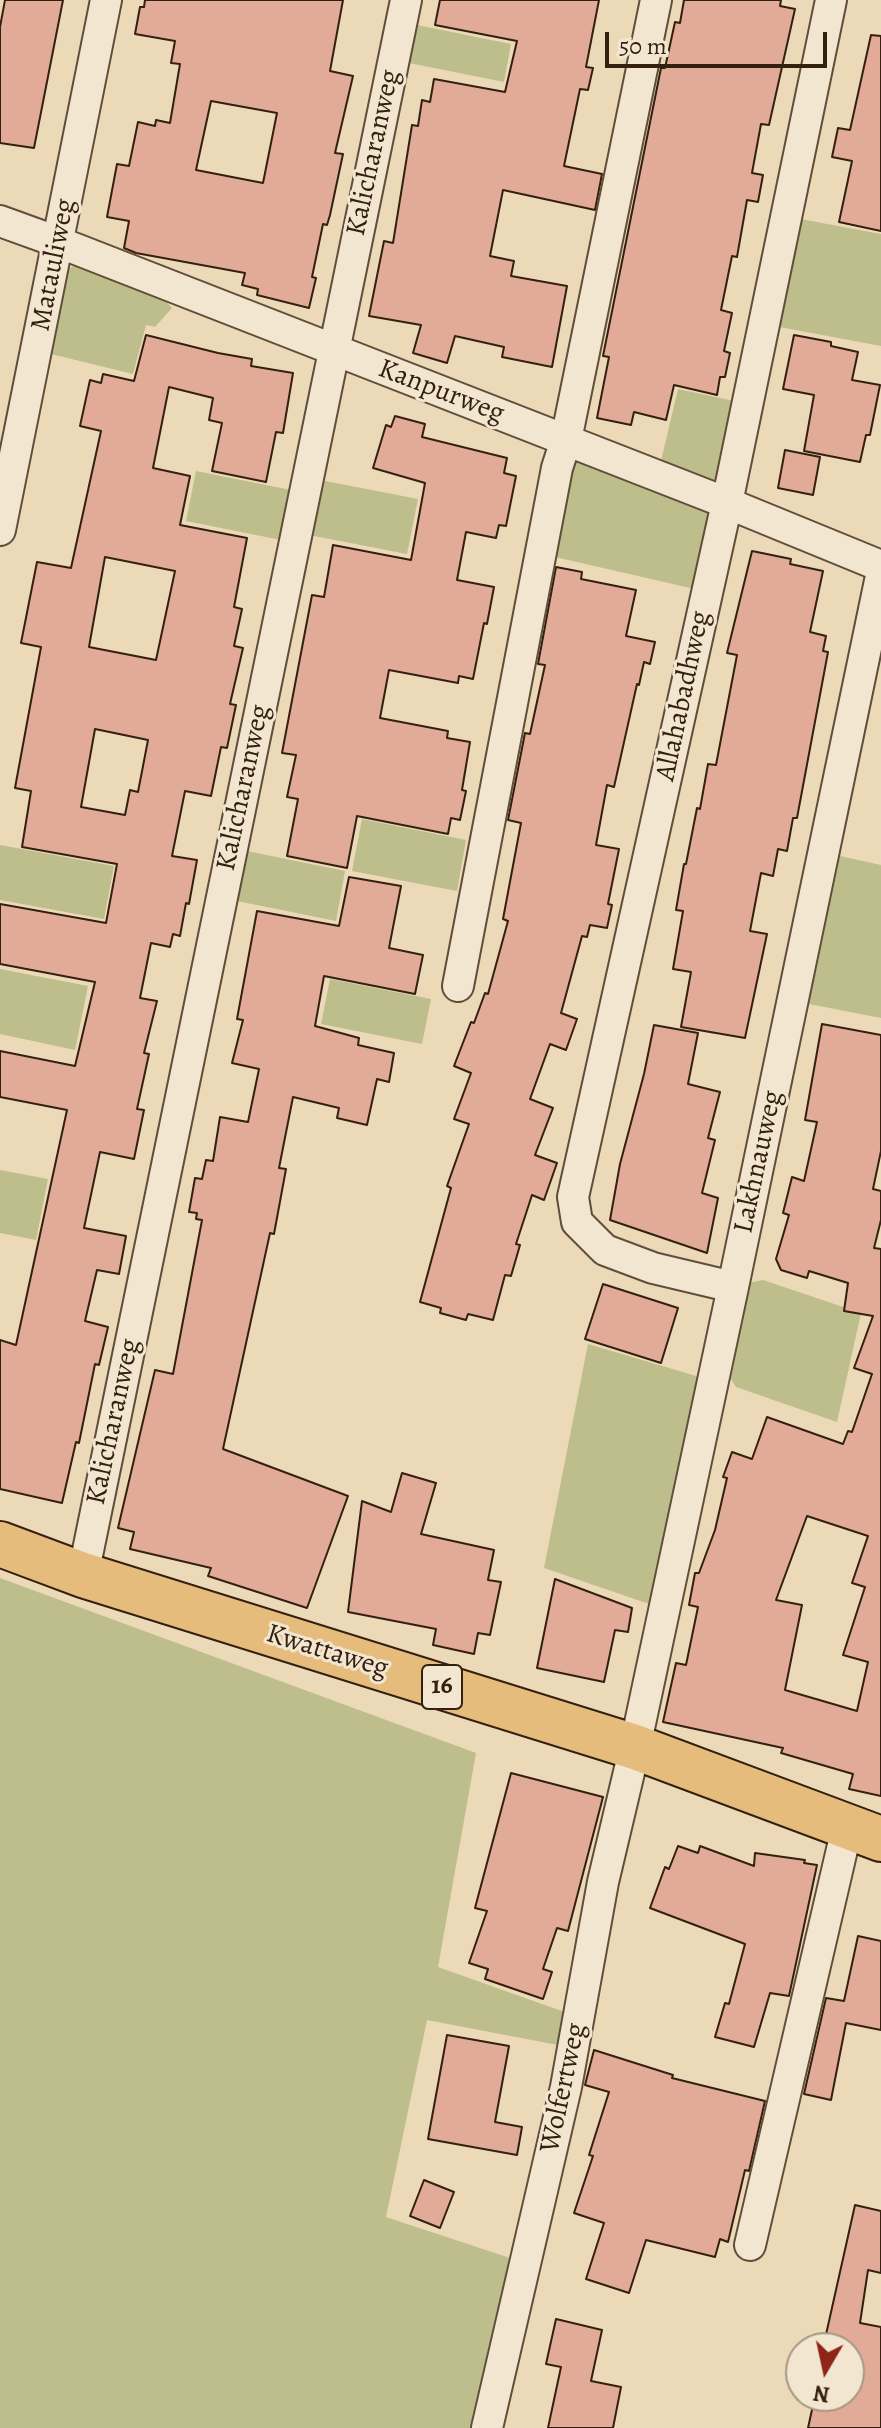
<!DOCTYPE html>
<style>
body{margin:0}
#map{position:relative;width:881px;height:2428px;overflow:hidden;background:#ecd9b8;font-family:Alegreya,serif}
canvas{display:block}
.north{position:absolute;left:785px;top:2332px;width:80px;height:80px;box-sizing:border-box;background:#f3e6d1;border:2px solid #a69784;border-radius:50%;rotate:189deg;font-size:22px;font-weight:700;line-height:32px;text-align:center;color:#332010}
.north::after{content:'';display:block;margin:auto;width:28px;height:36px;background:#8f2418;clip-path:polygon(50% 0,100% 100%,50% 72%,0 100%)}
.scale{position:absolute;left:605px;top:32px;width:222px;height:36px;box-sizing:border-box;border:4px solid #332010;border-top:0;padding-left:10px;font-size:24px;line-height:28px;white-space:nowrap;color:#332010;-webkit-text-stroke:6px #f3e6d1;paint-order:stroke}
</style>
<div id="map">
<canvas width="881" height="2428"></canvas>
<div class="north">N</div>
<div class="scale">50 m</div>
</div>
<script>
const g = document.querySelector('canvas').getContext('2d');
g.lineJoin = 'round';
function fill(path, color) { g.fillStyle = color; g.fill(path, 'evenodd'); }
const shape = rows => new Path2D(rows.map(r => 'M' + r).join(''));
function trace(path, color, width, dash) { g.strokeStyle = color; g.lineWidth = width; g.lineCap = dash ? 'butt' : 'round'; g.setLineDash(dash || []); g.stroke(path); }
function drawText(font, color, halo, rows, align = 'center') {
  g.font = font + ' Alegreya,serif'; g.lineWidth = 6; g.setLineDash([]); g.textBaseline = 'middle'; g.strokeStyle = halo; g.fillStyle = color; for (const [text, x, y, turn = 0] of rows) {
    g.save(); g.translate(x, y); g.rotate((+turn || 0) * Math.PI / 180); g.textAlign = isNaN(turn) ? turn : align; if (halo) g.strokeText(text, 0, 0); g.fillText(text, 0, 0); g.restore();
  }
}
const green = shape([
 [412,24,511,44,504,82,404,62],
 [795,218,881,234,881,346,774,326],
 [76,265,159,294,172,308,155,327,146,325,133,374,47,353,66,270],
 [678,389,739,402,720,480,712,484,660,465],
 [572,454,714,510,699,590,542,554],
 [196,471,296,491,286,541,186,521],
 [320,480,418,499,407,554,309,535],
 [362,819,466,840,457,891,352,871],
 [0,845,114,866,104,919,0,900],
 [242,850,345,871,336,921,232,900],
 [840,856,881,865,881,1018,809,1004],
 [0,969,88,986,75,1050,0,1034],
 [330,979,431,999,422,1044,321,1024],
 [0,1170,48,1179,36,1240,0,1233],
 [763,1280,861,1313,837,1422,736,1387,731,1379,748,1283],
 [588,1344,703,1378,655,1606,544,1568],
 [0,1578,476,1753,438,1967,570,2014,563,2046,427,2020,386,2217,513,2259,476,2428,0,2428]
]);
const building = shape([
 [5,0,63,0,34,148,0,143,0,27,5,0],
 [145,0,343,0,330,71,353,76,335,153,343,154,330,215,327,225,323,224,312,277,316,278,309,308,257,295,258,289,242,285,245,273,136,253,124,248,129,221,107,217,117,164,129,166,138,122,155,126,156,120,170,123,180,64,171,63,175,41,135,34,140,7,144,7,145,0],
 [211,101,277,113,263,183,196,170,211,101],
 [440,0,599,0,586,67,593,68,588,90,580,89,564,166,602,174,595,210,503,190,490,256,514,261,511,276,567,286,552,367,502,357,504,347,455,336,447,363,413,353,421,325,369,316,384,241,393,243,412,125,418,126,422,100,430,102,434,79,505,92,517,41,435,25,440,0],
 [684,0,781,0,780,6,795,9,769,125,761,124,752,173,763,175,758,202,747,200,737,257,732,256,721,310,732,313,724,351,730,353,725,377,720,377,717,395,674,385,666,420,634,412,631,425,597,418,609,357,603,356,661,68,665,68,675,22,680,23,684,0],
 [871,35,881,36,881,231,839,222,852,161,832,157,838,128,850,130,871,35],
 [146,335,218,353,252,359,251,366,293,373,283,433,276,432,266,482,212,471,222,423,209,420,213,398,169,387,153,468,190,476,180,525,247,538,234,607,242,609,234,646,243,648,230,704,236,705,227,748,221,747,211,796,185,791,172,856,197,860,189,904,186,903,180,936,173,934,170,947,151,943,140,998,157,1001,144,1053,149,1054,137,1109,144,1110,134,1159,100,1152,84,1228,126,1236,119,1274,97,1270,85,1321,108,1327,99,1365,95,1364,79,1443,76,1442,62,1503,0,1489,0,1340,16,1345,67,1110,0,1097,0,1051,75,1066,95,982,0,964,0,904,106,923,117,864,22,847,31,791,15,788,41,647,21,643,37,562,71,568,101,431,80,426,90,380,101,383,103,374,134,381,146,335],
 [105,557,175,571,156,660,89,647,105,557],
 [95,729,148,740,138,792,130,790,125,815,81,807,95,729],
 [794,335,831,342,831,346,858,352,852,380,880,385,870,435,866,435,860,462,804,451,814,395,783,389,794,335],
 [395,416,425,424,422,437,507,458,504,473,516,476,506,526,499,525,496,538,466,532,457,580,494,587,487,624,484,623,473,679,459,676,458,683,389,670,380,718,448,731,447,738,470,742,462,790,466,791,460,820,451,818,448,834,357,816,347,868,287,856,298,799,287,797,296,755,282,753,312,595,324,597,333,545,411,560,425,483,373,468,386,425,391,427,395,416],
 [785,450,820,457,813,495,778,488,785,450],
 [752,551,791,559,790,564,823,571,810,632,826,636,823,651,828,652,797,818,793,818,787,851,778,849,773,876,761,873,750,931,767,934,745,1038,681,1027,691,972,673,969,683,911,676,910,684,864,686,864,697,808,700,809,708,764,716,765,737,655,727,653,752,551],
 [556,567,582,572,581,579,636,590,626,636,655,642,650,664,644,662,639,685,637,684,614,787,607,785,596,845,619,849,608,904,612,905,607,928,590,925,587,937,582,936,561,1013,577,1019,566,1050,550,1044,530,1099,553,1108,535,1155,557,1163,544,1200,532,1195,516,1244,520,1245,511,1276,505,1275,493,1320,468,1314,466,1320,440,1313,441,1308,420,1302,451,1188,447,1186,469,1124,454,1119,471,1073,454,1066,471,1022,474,1023,485,993,488,994,508,921,503,919,521,823,508,820,525,733,530,734,545,665,538,664,556,567],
 [349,877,401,886,389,948,423,955,415,994,324,976,315,1026,359,1038,358,1045,394,1053,389,1082,377,1079,367,1125,337,1118,339,1108,293,1097,279,1168,286,1169,274,1234,270,1233,223,1449,348,1496,307,1608,208,1576,211,1568,130,1549,134,1532,118,1528,155,1370,173,1374,202,1220,196,1219,197,1213,189,1212,195,1178,202,1179,206,1160,213,1161,220,1117,248,1122,259,1069,232,1063,243,1020,237,1019,257,911,339,926,349,877],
 [822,1024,881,1035,881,1151,873,1189,881,1191,881,1220,874,1248,881,1249,881,1796,849,1789,853,1774,781,1753,783,1748,663,1722,676,1663,686,1665,698,1607,689,1605,695,1573,699,1573,715,1530,727,1478,723,1477,732,1452,752,1459,767,1417,843,1444,848,1431,852,1432,872,1374,854,1368,873,1316,844,1311,848,1283,809,1271,807,1278,781,1270,776,1259,789,1215,783,1213,792,1177,804,1181,817,1122,805,1120,822,1024],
 [807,1516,868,1536,852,1583,865,1587,843,1655,868,1662,857,1711,785,1690,802,1605,776,1600,807,1516],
 [654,1025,698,1033,688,1084,720,1092,708,1138,715,1140,702,1193,718,1198,707,1253,610,1220,620,1164,644,1074,654,1025],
 [603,1284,678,1308,661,1363,585,1339,603,1284],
 [402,1473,436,1483,421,1534,494,1550,488,1580,501,1582,490,1635,478,1633,474,1654,433,1645,436,1629,348,1612,362,1501,391,1512,402,1473],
 [555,1579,632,1608,628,1632,615,1630,604,1682,537,1668,555,1579],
 [511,1773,603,1797,568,1931,557,1928,543,1969,552,1972,543,1999,485,1979,488,1969,469,1963,487,1911,475,1908,511,1773],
 [678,1846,698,1853,700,1846,754,1866,755,1853,805,1860,804,1863,817,1865,789,1996,770,1993,754,2047,715,2037,725,2003,729,2004,745,1944,650,1908,665,1867,669,1869,678,1846],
 [858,1936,881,1941,881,2030,846,2023,831,2100,804,2094,826,1998,844,2001,858,1936],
 [447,2035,509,2046,495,2122,522,2127,517,2155,428,2139,447,2035],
 [594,2050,673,2075,672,2078,765,2101,749,2171,745,2170,728,2242,720,2239,715,2257,646,2240,629,2293,586,2279,604,2223,574,2213,593,2156,589,2155,609,2092,585,2085,594,2050],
 [424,2180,454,2192,440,2228,410,2216,424,2180],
 [855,2205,881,2211,881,2273,868,2270,860,2323,881,2327,881,2428,808,2428,815,2396,849,2396,849,2348,823,2348,855,2205],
 [556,2319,602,2330,591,2381,621,2387,613,2428,548,2428,561,2367,546,2364,556,2319]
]);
const street = shape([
 [0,221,58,242,727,503,881,566],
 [0,530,106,0],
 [458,986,557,468,566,440,656,0],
 [733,1287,653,1268,605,1250,577,1222,573,1197,727,503,831,0],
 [83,1575,406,0],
 [750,2245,847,1828],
 [487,2428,566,2087,603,1882,635,1747,733,1287,881,576]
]);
const primary = shape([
 [0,1544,83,1575,635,1747,881,1839]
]);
const shields = [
 [442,1687,40]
];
const shieldNames = [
 ["16",442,1687]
];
const streetNames = [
 ["Kalicharanweg",374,153,-78],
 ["Matauliweg",54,265,-79],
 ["Kanpurweg",441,392,21],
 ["Allahabadhweg",684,696,-78],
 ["Kalicharanweg",244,788,-78],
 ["Lakhnauweg",759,1162,-78],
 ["Kalicharanweg",114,1422,-78],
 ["Kwattaweg",327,1652,17],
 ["Wolfertweg",564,2088,-78]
];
fill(green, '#bdbe8b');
fill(building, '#e2ab97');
trace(building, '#332010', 2);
trace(street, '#614e3a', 34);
trace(primary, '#332010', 48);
trace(street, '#f3e6d1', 30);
trace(primary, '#e6bc7c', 44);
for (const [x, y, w] of shields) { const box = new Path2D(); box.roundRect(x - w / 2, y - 22, w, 44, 6); g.fillStyle = '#f3e6d1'; g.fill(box); trace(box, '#332010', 2); }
drawText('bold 26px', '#332010', null, shieldNames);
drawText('28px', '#332010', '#f3e6d1', streetNames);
</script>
